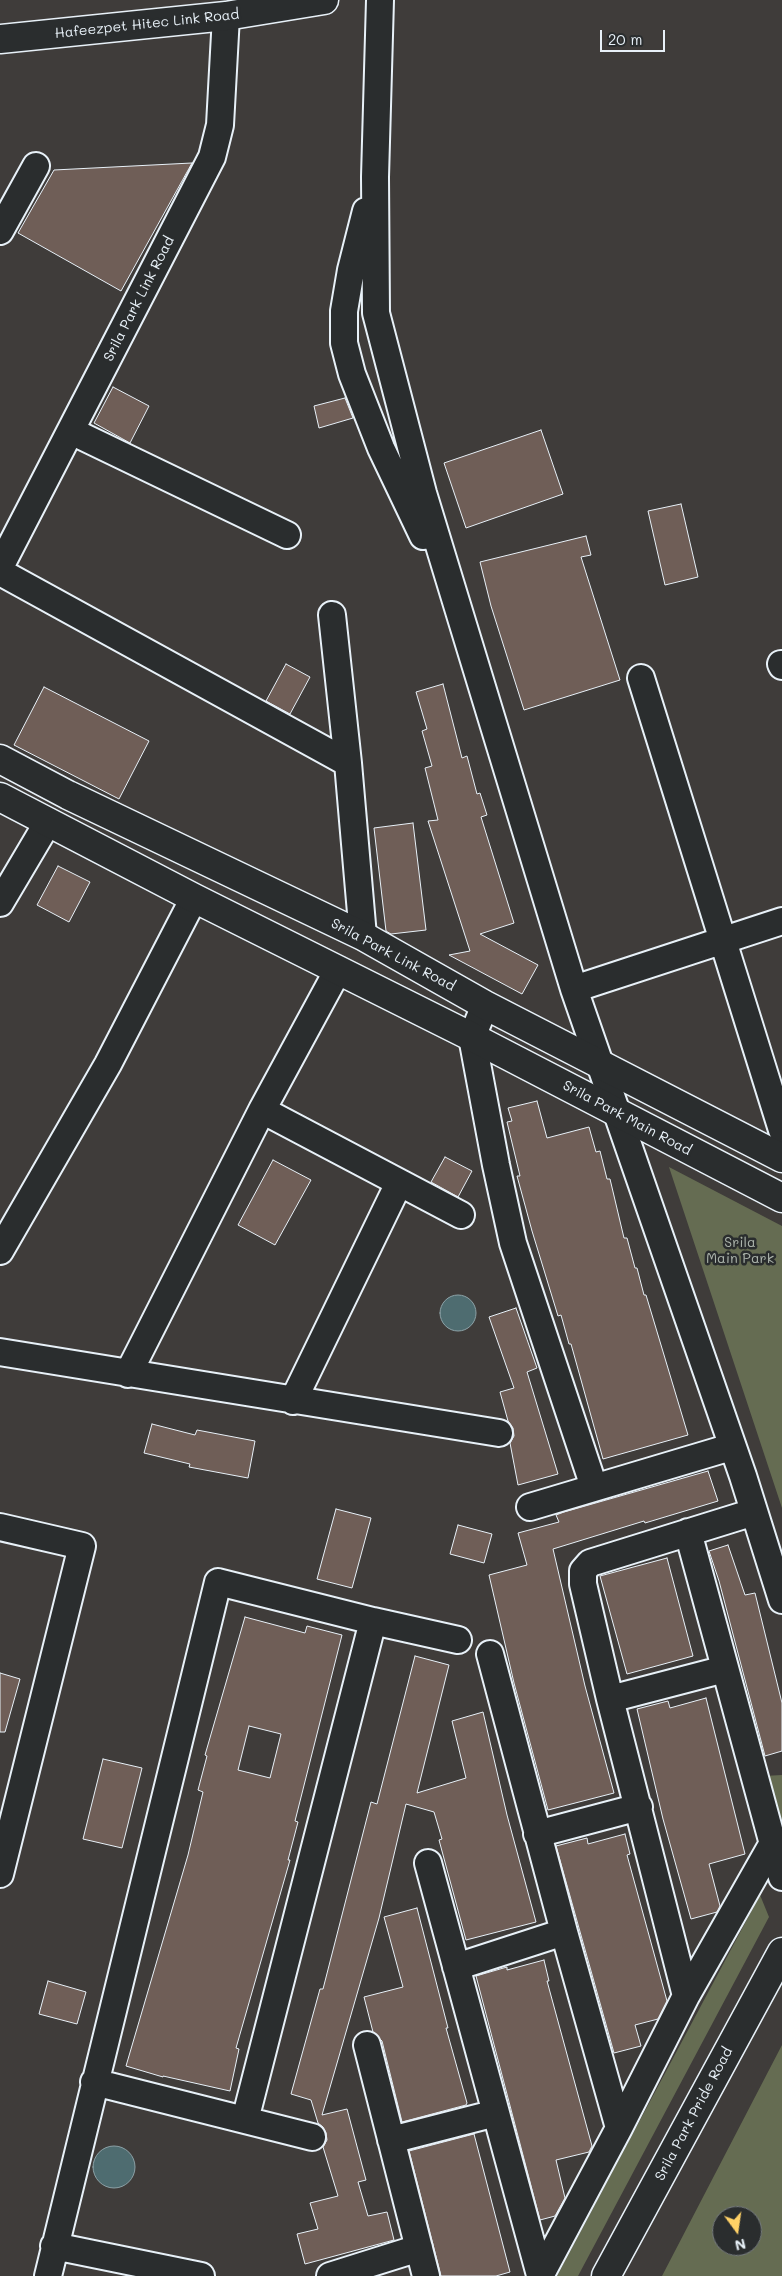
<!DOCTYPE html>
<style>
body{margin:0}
#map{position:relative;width:782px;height:2276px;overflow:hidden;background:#3f3c3a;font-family:Mali,sans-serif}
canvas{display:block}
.north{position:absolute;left:712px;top:2206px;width:50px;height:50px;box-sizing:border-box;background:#2a2d2e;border:1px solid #767b7f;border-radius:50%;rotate:166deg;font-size:14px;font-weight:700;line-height:20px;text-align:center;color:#e8f1f8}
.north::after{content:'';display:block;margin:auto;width:18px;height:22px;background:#ffd166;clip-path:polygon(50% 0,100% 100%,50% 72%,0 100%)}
.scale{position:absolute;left:600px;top:30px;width:65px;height:22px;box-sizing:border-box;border:2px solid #e8f1f8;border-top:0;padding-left:6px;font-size:15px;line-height:18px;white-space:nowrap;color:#e8f1f8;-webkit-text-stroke:4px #2a2d2e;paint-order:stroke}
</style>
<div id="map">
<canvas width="782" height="2276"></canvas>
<div class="north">N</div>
<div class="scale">20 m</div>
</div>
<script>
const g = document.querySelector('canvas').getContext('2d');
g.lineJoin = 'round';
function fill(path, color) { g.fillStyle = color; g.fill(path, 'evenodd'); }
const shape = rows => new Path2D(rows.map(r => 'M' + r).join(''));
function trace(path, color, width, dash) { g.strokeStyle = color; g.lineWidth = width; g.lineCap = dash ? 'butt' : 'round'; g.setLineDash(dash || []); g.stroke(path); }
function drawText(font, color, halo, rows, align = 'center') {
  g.font = font + ' Mali,sans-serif'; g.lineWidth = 5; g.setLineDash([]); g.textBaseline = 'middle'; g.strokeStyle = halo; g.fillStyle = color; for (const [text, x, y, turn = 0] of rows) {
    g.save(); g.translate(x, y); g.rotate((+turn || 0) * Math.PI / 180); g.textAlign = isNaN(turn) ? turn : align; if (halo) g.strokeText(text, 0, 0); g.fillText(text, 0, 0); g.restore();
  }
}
const green = shape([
 [669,1167,782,1226,782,1508],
 [782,1775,782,1841,764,1776],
 [760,1895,769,1917,578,2276,557,2276],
 [782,2045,782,2276,662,2276],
 [722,2216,752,2216,752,2246,722,2246]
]);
const water = shape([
 '440 1313a18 18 0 1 1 36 0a18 18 0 1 1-36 0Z',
 '93 2167a21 21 0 1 1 42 0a21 21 0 1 1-42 0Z'
]);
const building = shape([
 [192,163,121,291,18,233,54,170,192,163],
 [113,387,149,406,130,443,94,423,113,387],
 [345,398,353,418,319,428,314,406,345,398],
 [541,430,563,494,466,528,444,463,541,430],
 [681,504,698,577,665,585,648,511,681,504],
 [586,536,591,555,581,557,620,680,524,710,491,606,480,562,586,536],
 [286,664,310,677,290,714,266,701,286,664],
 [443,684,462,758,467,756,477,794,480,793,487,815,481,817,514,923,480,934,538,965,522,994,449,955,470,951,428,821,438,820,425,768,432,766,422,731,427,729,416,692,443,684],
 [44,687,149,741,119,799,14,745,44,687],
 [413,823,426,930,391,934,386,931,374,828,413,823],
 [58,866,90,882,69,922,37,905,58,866],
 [537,1101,547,1138,589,1127,596,1152,600,1151,607,1179,610,1179,624,1238,627,1238,635,1268,637,1268,644,1295,646,1295,688,1435,603,1459,571,1344,569,1344,561,1315,558,1316,532,1231,517,1176,520,1176,507,1122,512,1121,508,1108,537,1101],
 [445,1157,472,1171,458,1197,431,1182,445,1157],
 [273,1160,311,1180,275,1245,238,1225,273,1160],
 [516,1308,537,1368,527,1372,558,1474,518,1485,510,1443,514,1436,513,1428,508,1421,500,1392,514,1388,489,1317,516,1308],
 [152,1424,195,1435,197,1430,255,1441,248,1478,189,1467,190,1464,144,1453,152,1424],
 [708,1471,718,1501,645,1523,644,1521,553,1549,585,1686,614,1793,548,1810,514,1683,489,1575,527,1565,518,1533,559,1522,556,1515,564,1512,708,1471],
 [336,1509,371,1518,352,1588,317,1579,336,1509],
 [458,1525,492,1534,484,1563,450,1554,458,1525],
 [728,1545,745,1595,755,1593,782,1703,782,1751,765,1756,719,1581,709,1551,728,1545],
 [667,1558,693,1656,627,1674,600,1576,667,1558],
 [245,1617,305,1633,307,1626,342,1635,295,1821,298,1822,288,1860,290,1860,236,2048,239,2049,230,2091,163,2076,163,2077,126,2066,188,1855,203,1792,198,1790,207,1756,205,1755,245,1617],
 [249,1726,281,1734,270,1778,238,1770,249,1726],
 [415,1656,449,1665,417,1793,466,1778,452,1721,483,1712,507,1815,536,1922,466,1940,439,1840,442,1839,434,1812,406,1804,379,1918,322,2115,347,2109,366,2180,358,2182,368,2216,387,2212,394,2240,305,2264,297,2234,318,2229,310,2203,338,2196,323,2147,327,2140,326,2133,323,2127,318,2123,311,2100,291,2094,320,1989,323,1989,371,1802,377,1804,415,1656],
 [0,1673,20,1679,5,1732,0,1732,0,1673],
 [706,1698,745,1854,709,1864,720,1906,717,1912,691,1919,663,1819,637,1709,668,1701,670,1708,706,1698],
 [103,1759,142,1768,122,1848,83,1839,103,1759],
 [625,1834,630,1854,627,1855,667,2001,658,2019,635,2025,641,2046,614,2053,556,1846,587,1838,588,1844,625,1834],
 [417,1908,448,2028,446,2028,467,2103,466,2105,402,2122,382,2041,373,2032,364,1997,403,1987,384,1917,417,1908],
 [544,1960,549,1981,547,1981,592,2146,589,2152,556,2160,565,2198,555,2216,540,2220,476,1976,507,1967,507,1970,544,1960],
 [48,1981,86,1992,77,2024,39,2014,48,1981],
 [474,2134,510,2272,496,2276,441,2276,409,2151,474,2134]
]);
const street = shape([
 [380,0,375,177,376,313,423,493,574,989,743,1476,782,1600],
 [366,211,351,270,344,311,344,343,352,374,381,448,423,536],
 [0,231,36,166],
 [71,431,287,535],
 [0,567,212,157,220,125,226,16],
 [0,572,348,763,332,615],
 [781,664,782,666],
 [641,678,782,1130],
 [348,763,363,936],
 [0,903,48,822],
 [574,989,782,921],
 [485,1005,472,1037,496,1165,513,1243,594,1487],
 [262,1110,461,1215],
 [0,1251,108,1064,194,898],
 [0,1352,499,1433],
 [128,1374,262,1110,338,970],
 [293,1401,399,1183],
 [530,1507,731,1447],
 [0,1527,82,1546,0,1874],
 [688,1532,782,1877],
 [490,1654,564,1932,619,2128],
 [610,1699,725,1669],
 [537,1834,639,1807],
 [428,1863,540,2275],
 [456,1967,564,1932],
 [686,1996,610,1699,583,1584,583,1571,590,1563,754,1512],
 [367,2045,426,2276],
 [94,2082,312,2137],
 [245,2120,373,1621],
 [391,2140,496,2113],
 [54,2246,201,2276],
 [48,2276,218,1582,373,1621,458,1640],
 [330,2276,419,2248],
 [540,2276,619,2128,686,1996,773,1843]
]);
const secondary = shape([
 [0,39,226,16,324,0],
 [0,759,68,795,363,936,485,1005,782,1158],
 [0,797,194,898,472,1037,782,1198],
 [606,2276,782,1952]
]);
const streetNames = [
 ["Hafeezpet Hitec Link Road",147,24,-6],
 ["Srila Park Link Road",139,299,-63],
 ["Srila Park Link Road",393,955,28],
 ["Srila Park Main Road",627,1118,28],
 ["Srila Park Pride Road",694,2114,-62]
];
const parkNames = [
 ["Srila",740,1243],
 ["Main Park",740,1259]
];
fill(green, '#656c52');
fill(water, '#4e6c70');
trace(water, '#8ca1a6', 1);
fill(building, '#6f5e57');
trace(building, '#e8f1f8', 1);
trace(street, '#e8f1f8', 30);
trace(secondary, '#e8f1f8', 31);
trace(street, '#2a2d2e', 26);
trace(secondary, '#2a2d2e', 28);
drawText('14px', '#e8f1f8', '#2a2d2e', streetNames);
drawText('14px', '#adb5ad', '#2a2d2e', parkNames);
</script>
